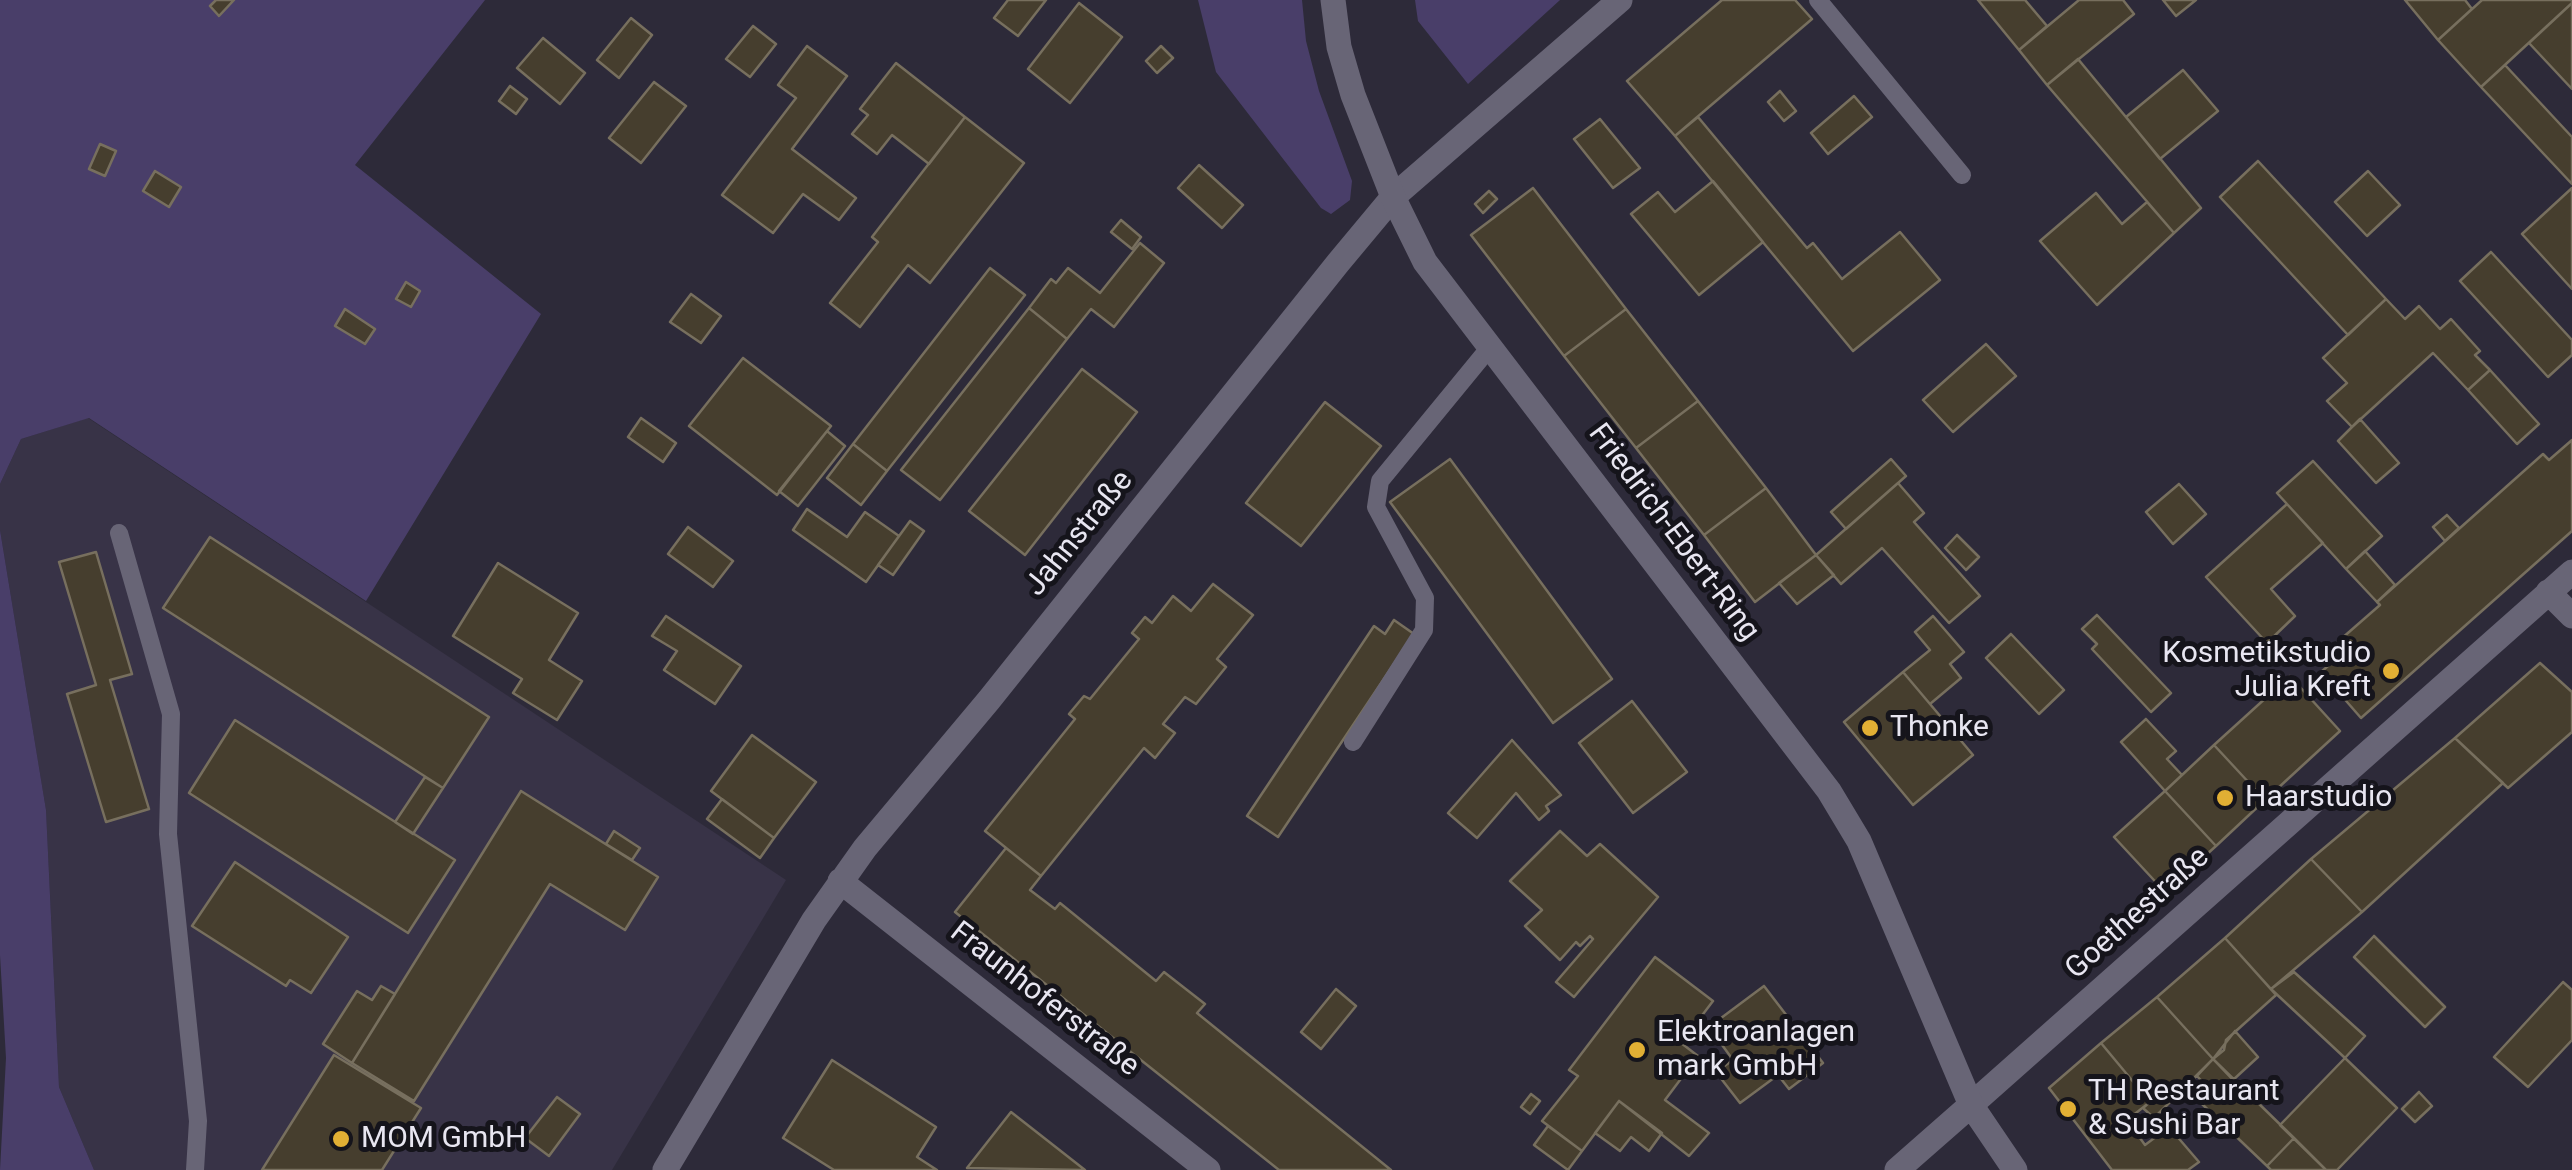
<!DOCTYPE html>
<meta charset="utf-8">
<style>
body{margin:0}
canvas{display:block;background:#2d2a39}
</style>
<canvas width="2572" height="1170"></canvas>
<script>
const g = document.querySelector('canvas').getContext('2d');
g.lineJoin = 'round';
function fill(path, color) { g.fillStyle = color; g.fill(path, 'evenodd'); }
const shape = rows => new Path2D(rows.map(r => 'M' + r).join(''));
function trace(path, color, width, dash) { g.strokeStyle = color; g.lineWidth = width; g.lineCap = dash ? 'butt' : 'round'; g.setLineDash(dash || []); g.stroke(path); }
function drawText(font, color, halo, rows, align = 'center') {
  g.font = font + ' Roboto,sans-serif'; g.lineWidth = 10; g.setLineDash([]); g.textBaseline = 'middle'; g.strokeStyle = halo; g.fillStyle = color; for (const [text, x, y, turn = 0] of rows) {
    g.save(); g.translate(x, y); g.rotate((+turn || 0) * Math.PI / 180); g.textAlign = isNaN(turn) ? turn : align; if (halo) g.strokeText(text, 0, 0); g.fillText(text, 0, 0); g.restore();
  }
}
const built = shape([
 [88,418,786,880,612,1170,94,1170,59,1087,46,810,0,530,0,484,21,439]
]);
const green = shape([
 [0,0,485,0,355,165,541,314,366,601,89,418,21,439,0,484],
 [1198,0,1302,0,1306,41,1319,91,1352,181,1350,200,1331,214,1321,208,1216,72],
 [1415,0,1560,0,1468,84,1418,21],
 [0,530,46,810,59,1087,94,1170,0,1170,6,1058,0,955]
]);
const building = shape([
 [216,0,234,0,219,16,210,6,216,0],
 [1008,0,1046,0,1018,36,994,18,1008,0],
 [1722,0,1795,0,1812,19,1675,136,1627,81,1722,0],
 [1978,0,2025,0,2047,26,2019,50,1978,0],
 [2079,0,2123,0,2134,14,2047,85,2019,50,2079,0],
 [2163,0,2196,0,2176,16,2163,0],
 [2405,0,2465,0,2472,9,2438,40,2405,0],
 [2482,0,2572,0,2572,3,2481,87,2438,40,2482,0],
 [1079,3,1122,37,1070,103,1028,69,1079,3],
 [2572,3,2572,89,2529,43,2572,3],
 [631,18,652,35,619,78,597,60,631,18],
 [753,26,776,44,750,77,726,59,753,26],
 [543,38,585,73,560,104,517,68,543,38],
 [807,46,847,76,792,149,856,198,839,220,803,194,773,233,722,195,796,98,778,85,807,46],
 [1161,46,1173,58,1157,73,1146,61,1161,46],
 [2078,59,2201,208,2174,233,2047,85,2078,59],
 [896,63,965,117,929,164,892,135,877,154,852,134,868,115,860,109,896,63],
 [2505,65,2572,137,2572,184,2481,87,2505,65],
 [2183,70,2218,111,2160,159,2126,117,2183,70],
 [654,82,686,106,641,163,609,138,654,82],
 [510,86,527,99,516,114,499,101,510,86],
 [1780,91,1796,111,1784,121,1768,102,1780,91],
 [1854,96,1872,117,1828,154,1811,133,1854,96],
 [965,117,1024,163,930,283,908,265,860,327,830,303,878,242,872,237,965,117],
 [1698,117,1807,248,1813,243,1842,279,1900,232,1940,280,1853,351,1675,136,1698,117],
 [1600,119,1640,168,1613,188,1574,139,1600,119],
 [100,144,116,151,105,176,89,169,100,144],
 [2258,161,2386,299,2348,335,2220,197,2258,161],
 [1199,165,1243,205,1222,228,1178,188,1199,165],
 [155,171,181,187,169,207,143,191,155,171],
 [2368,171,2400,205,2367,236,2335,202,2368,171],
 [1713,181,1763,242,1699,295,1631,214,1658,192,1675,212,1713,181],
 [1533,188,1626,309,1564,356,1471,235,1533,188],
 [2572,188,2572,289,2522,234,2572,188],
 [1489,191,1497,199,1483,213,1475,204,1489,191],
 [2096,193,2122,224,2147,202,2174,233,2097,305,2040,241,2096,193],
 [1121,220,1141,237,1132,249,1111,232,1121,220],
 [1140,243,1164,263,1114,327,1091,309,1067,339,1029,308,1051,279,1056,283,1068,268,1100,293,1140,243],
 [2491,252,2572,340,2572,355,2548,377,2460,281,2491,252],
 [990,268,1025,295,887,471,853,444,990,268],
 [406,282,420,291,411,307,396,299,406,282],
 [691,294,721,316,701,343,670,322,691,294],
 [2386,299,2405,319,2419,306,2440,329,2451,319,2480,351,2475,355,2490,370,2468,390,2433,353,2352,427,2327,401,2347,383,2323,358,2386,299],
 [1029,308,1067,339,940,500,901,470,1029,308],
 [345,309,375,329,365,344,335,326,345,309],
 [1626,309,1698,401,1636,448,1564,356,1626,309],
 [1986,344,2016,376,1953,432,1923,400,1986,344],
 [743,358,831,426,777,495,689,426,743,358],
 [1082,369,1137,412,1025,555,969,511,1082,369],
 [2490,370,2539,424,2517,444,2468,390,2490,370],
 [1698,401,1766,488,1704,535,1636,448,1698,401],
 [1325,402,1381,446,1301,546,1246,503,1325,402],
 [641,418,676,443,663,462,628,437,641,418],
 [2360,419,2399,463,2376,483,2338,441,2360,419],
 [827,431,845,446,798,506,779,491,827,431],
 [2572,440,2572,531,2361,718,2321,672,2341,655,2333,646,2380,605,2377,602,2543,454,2549,460,2572,440],
 [853,444,887,471,861,505,827,478,853,444],
 [1450,459,1612,679,1553,723,1390,502,1450,459],
 [1891,459,1906,476,1846,529,1831,512,1891,459],
 [2313,461,2382,536,2346,569,2277,493,2313,461],
 [1898,483,1924,513,1914,522,1980,596,1949,623,1882,548,1841,584,1816,555,1898,483],
 [2179,484,2206,514,2173,544,2146,512,2179,484],
 [1766,488,1816,555,1755,602,1704,535,1766,488],
 [2287,504,2323,543,2271,589,2295,616,2267,643,2206,577,2287,504],
 [807,509,847,537,865,512,899,536,866,582,793,530,807,509],
 [2447,515,2459,528,2445,541,2433,527,2447,515],
 [910,521,924,531,893,575,878,565,910,521],
 [688,527,733,561,713,587,668,554,688,527],
 [1957,535,1979,557,1966,570,1945,548,1957,535],
 [210,537,489,717,443,788,163,608,210,537],
 [2365,551,2395,585,2377,602,2346,569,2365,551],
 [96,552,132,674,110,680,149,809,106,822,67,694,96,685,59,562,96,552],
 [1816,555,1834,575,1797,604,1779,583,1816,555],
 [498,563,578,613,549,660,582,681,557,720,513,693,522,679,453,636,498,563],
 [1213,584,1253,615,1217,659,1226,667,1196,704,1185,697,1163,724,1175,733,1155,758,1144,748,1041,876,985,831,1075,719,1069,714,1084,696,1090,699,1139,639,1132,633,1145,617,1152,623,1173,596,1191,611,1213,584],
 [2097,615,2171,693,2151,712,2092,649,2097,644,2082,629,2097,615],
 [666,616,741,666,715,704,664,670,677,651,652,636,666,616],
 [1933,616,1964,652,1950,664,1961,678,1930,704,1903,672,1930,650,1915,632,1933,616],
 [1394,620,1414,634,1278,837,1247,816,1374,626,1385,634,1394,620],
 [2011,634,2064,690,2039,714,1986,658,2011,634],
 [2540,663,2572,692,2572,732,2508,788,2455,738,2540,663],
 [1903,672,1973,755,1913,805,1844,722,1903,672],
 [2290,676,2340,731,2265,800,2214,745,2290,676],
 [1632,701,1687,772,1633,813,1579,743,1632,701],
 [2146,719,2176,751,2167,759,2182,775,2165,791,2121,742,2146,719],
 [235,720,455,860,408,933,189,793,235,720],
 [752,735,816,782,774,838,711,791,752,735],
 [2455,738,2503,783,2362,912,2311,859,2455,738],
 [1512,740,1561,795,1546,806,1549,811,1539,820,1516,793,1477,838,1448,813,1512,740],
 [2214,745,2265,800,2216,846,2165,791,2214,745],
 [425,777,443,788,413,834,395,822,425,777],
 [521,791,658,877,625,930,550,884,414,1101,352,1063,521,791],
 [2165,791,2216,846,2165,892,2114,837,2165,791],
 [722,799,774,838,760,858,707,819,722,799],
 [614,831,640,848,632,860,606,844,614,831],
 [1560,831,1587,856,1600,844,1658,897,1574,997,1556,982,1593,939,1590,936,1580,946,1576,942,1560,960,1525,926,1542,910,1510,881,1560,831],
 [1006,848,1041,876,1030,890,1055,909,1060,903,1156,981,1164,972,1205,1004,1197,1013,1391,1170,1279,1170,955,912,1006,848],
 [2311,859,2362,912,2271,989,2225,938,2311,859],
 [235,862,348,937,311,993,290,980,286,986,192,926,235,862],
 [2374,936,2445,1007,2425,1027,2354,957,2374,936],
 [2225,938,2276,995,2226,1040,2224,1050,2213,1059,2157,997,2225,938],
 [1655,957,1713,1001,1681,1043,1698,1056,1665,1100,1709,1133,1689,1156,1619,1101,1582,1151,1542,1121,1578,1076,1569,1070,1655,957],
 [2294,972,2365,1036,2345,1058,2271,989,2294,972],
 [2563,982,2572,990,2572,1040,2528,1087,2494,1057,2563,982],
 [381,986,395,994,352,1063,323,1044,357,991,372,1000,381,986],
 [1764,986,1823,1063,1789,1089,1778,1075,1740,1103,1716,1072,1733,1060,1709,1027,1764,986],
 [1336,989,1356,1006,1321,1049,1301,1032,1336,989],
 [2157,997,2213,1059,2154,1118,2143,1108,2150,1102,2101,1043,2157,997],
 [2235,1031,2258,1057,2233,1080,2213,1059,2235,1031],
 [2101,1043,2150,1102,2127,1120,2145,1145,2169,1127,2199,1162,2188,1170,2112,1170,2049,1088,2101,1043],
 [334,1055,421,1108,382,1170,262,1170,334,1055],
 [2345,1058,2397,1108,2337,1170,2326,1170,2280,1125,2345,1058],
 [2213,1059,2294,1138,2267,1166,2202,1104,2213,1093,2197,1076,2213,1059],
 [832,1060,936,1127,917,1157,937,1170,834,1170,783,1138,832,1060],
 [2419,1092,2432,1106,2415,1122,2402,1109,2419,1092],
 [1531,1094,1540,1101,1530,1114,1521,1107,1531,1094],
 [557,1097,580,1114,549,1156,525,1138,557,1097],
 [1619,1101,1662,1133,1649,1151,1631,1137,1620,1151,1595,1133,1619,1101],
 [1011,1112,1085,1170,967,1168,1011,1112],
 [1548,1126,1582,1151,1568,1170,1534,1145,1548,1126],
 [2294,1138,2326,1170,2271,1170,2267,1166,2294,1138]
]);
const lane = shape([
 [1818,0,1962,175],
 [119,533,171,714,168,834,198,1121,195,1170],
 [1353,742,1424,630,1425,598,1376,507,1380,481,1490,347]
]);
const street = shape([
 [2548,592,2572,616],
 [840,881,1208,1170],
 [1971,1105,2572,572],
 [665,1170,814,920,865,848,989,700,1338,263,1393,197,1620,0]
]);
const secondary = shape([
 [1333,0,1339,47,1353,95,1393,197,1425,262,1829,791,1859,841,1971,1105,2015,1170],
 [1897,1170,1971,1105]
]);
const markers = [
 [2391,671,10,"#e1af34"],
 [1870,728,10,"#e1af34"],
 [2225,798,10,"#e1af34"],
 [1637,1050,10,"#e1af34"],
 [2068,1109,10,"#e1af34"],
 [341,1139,10,"#e1af34"]
];
const streetNames = [
 ["Friedrich-Ebert-Ring",1673,533,53],
 ["Jahnstraße",1080,534,-51],
 ["Goethestraße",2138,914,-42],
 ["Fraunhoferstraße",1044,1000,38]
];
const poiNames = [
 ["Kosmetikstudio",2371,654,"right"],
 ["Julia Kreft",2371,688,"right"],
 ["Thonke",1890,728],
 ["Haarstudio",2245,798],
 ["Elektroanlagen",1657,1033],
 ["mark GmbH",1657,1067],
 ["TH Restaurant",2088,1092],
 ["& Sushi Bar",2088,1126],
 ["MOM GmbH",361,1139]
];
fill(built, '#383347');
fill(green, '#493e69');
fill(building, '#463e2e');
trace(building, '#776f5e', 2.5);
trace(lane, '#686576', 18);
trace(street, '#686576', 25);
trace(secondary, '#686576', 25);
for (const [x, y, r, color] of markers) { const dot = new Path2D(); dot.arc(x, y, r, 0, 2 * Math.PI); g.fillStyle = color; g.fill(dot); trace(dot, '#15141b', 4); }
drawText('30px', '#e8e6f1', '#15141b', streetNames);
drawText('30px', '#e8e6f1', '#15141b', poiNames, 'left');
</script>
